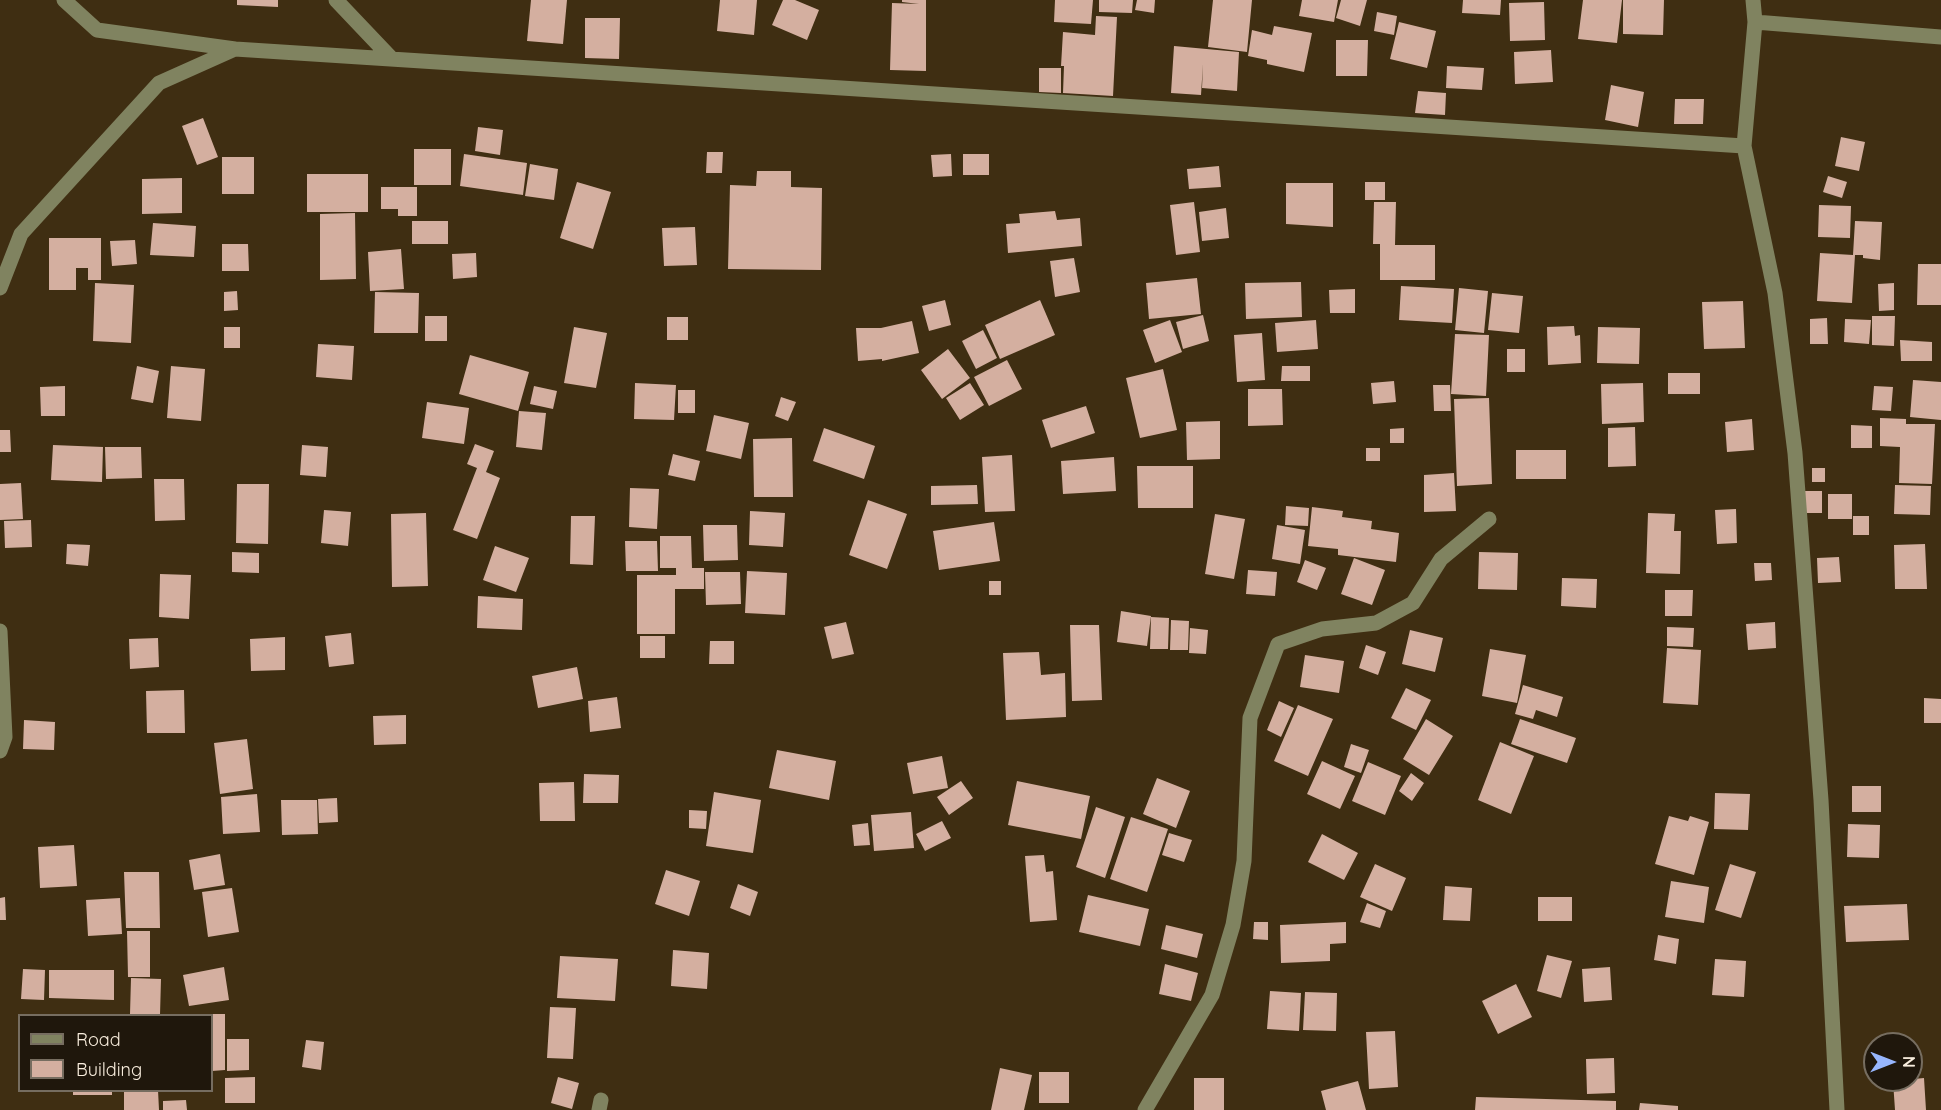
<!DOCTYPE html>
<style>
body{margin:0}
#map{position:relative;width:1941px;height:1110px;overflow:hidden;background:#3f2e12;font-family:Quicksand,sans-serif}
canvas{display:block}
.legend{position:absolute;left:18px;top:1014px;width:195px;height:78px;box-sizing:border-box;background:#1f170c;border:2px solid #766d60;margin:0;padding:8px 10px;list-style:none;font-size:18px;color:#f8eddd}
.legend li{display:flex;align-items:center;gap:12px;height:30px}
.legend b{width:30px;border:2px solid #766d60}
.north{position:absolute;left:1863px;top:1032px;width:60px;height:60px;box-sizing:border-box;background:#1f170c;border:2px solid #766d60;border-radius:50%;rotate:90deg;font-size:16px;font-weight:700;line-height:24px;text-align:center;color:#f8eddd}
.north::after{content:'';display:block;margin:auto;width:21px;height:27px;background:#97b6fd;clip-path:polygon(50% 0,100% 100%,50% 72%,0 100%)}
</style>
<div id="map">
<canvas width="1941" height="1110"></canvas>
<ul class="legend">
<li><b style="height:8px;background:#808360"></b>Road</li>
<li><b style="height:16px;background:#d4afa0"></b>Building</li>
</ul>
<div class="north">N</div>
</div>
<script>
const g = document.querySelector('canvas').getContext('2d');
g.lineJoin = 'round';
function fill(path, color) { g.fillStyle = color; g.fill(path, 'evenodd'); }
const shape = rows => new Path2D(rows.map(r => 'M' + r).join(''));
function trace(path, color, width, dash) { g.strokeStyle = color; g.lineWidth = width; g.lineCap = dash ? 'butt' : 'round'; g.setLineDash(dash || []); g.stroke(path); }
const building = shape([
 [237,0,278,0,278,7,237,5],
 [531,0,567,0,563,44,527,41],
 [720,0,757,0,754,35,717,31],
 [783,0,795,0,819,10,807,40,772,25],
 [902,0,926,0,926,71,890,70,892,3,919,4,902,2],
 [1055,0,1093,0,1091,24,1054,22],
 [1099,0,1133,0,1132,13,1099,12],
 [1137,0,1155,0,1154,13,1135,10],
 [1213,0,1252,0,1247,52,1208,47],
 [1302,0,1338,0,1334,22,1299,16],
 [1341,0,1367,0,1360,26,1336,18],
 [1463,0,1501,0,1500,15,1462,13],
 [1583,0,1622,0,1617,43,1578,39],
 [1623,0,1664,0,1663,35,1623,34],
 [1544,2,1545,40,1510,41,1509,3],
 [1377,12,1397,16,1394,35,1374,31],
 [1096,16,1117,17,1113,96,1063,93,1064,66,1061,66,1063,32,1095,35],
 [585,18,620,18,619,59,585,58],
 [1399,22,1436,31,1427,68,1390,59],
 [1274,26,1312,33,1304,72,1267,64,1267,60,1248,56,1252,30,1272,35],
 [1336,40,1368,40,1367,76,1336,76],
 [1174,46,1239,52,1237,91,1202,88,1203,64,1201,95,1171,93],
 [1551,50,1553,82,1515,84,1514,52],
 [1447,66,1484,68,1482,90,1446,88],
 [1039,68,1061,68,1061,93,1039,92],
 [1611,85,1644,92,1638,127,1605,120],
 [1418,91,1446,93,1445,115,1415,113],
 [1675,99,1704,99,1703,124,1674,124],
 [203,118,218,157,197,165,182,126],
 [478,127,503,130,500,155,475,151],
 [1841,137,1865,142,1859,171,1835,166],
 [414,149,451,149,451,185,414,185],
 [707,152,723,152,722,173,706,173],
 [464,154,527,163,523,195,460,186],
 [951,154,952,176,933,177,931,155],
 [963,154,989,154,989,175,963,175],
 [222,157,254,157,254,194,222,194],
 [530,164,558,169,554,200,525,196],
 [1219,166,1221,187,1189,189,1187,169],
 [757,171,791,171,791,187,822,188,821,270,728,269,730,185,756,186],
 [307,174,368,174,368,212,307,212],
 [1828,176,1847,182,1842,198,1823,192],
 [182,178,182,213,142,214,142,179],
 [577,182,611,192,593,249,560,238],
 [1365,182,1385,182,1385,200,1365,200],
 [1286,183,1333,183,1333,227,1286,224],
 [381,187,417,187,417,216,398,216,398,209,381,209],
 [1194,202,1200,252,1176,255,1170,205],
 [1374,202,1396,202,1395,245,1435,245,1435,280,1380,280,1380,244,1373,244],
 [1819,205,1851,206,1850,238,1818,237],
 [1226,208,1229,238,1202,241,1199,212],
 [1055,211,1057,220,1080,218,1082,246,1008,253,1006,224,1020,223,1019,214],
 [355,213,356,279,320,280,320,214],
 [412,221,448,221,448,244,412,244],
 [1855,221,1882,222,1880,260,1863,258,1863,255,1855,255,1852,303,1817,301,1820,253,1853,255],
 [153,223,196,226,194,257,150,255],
 [695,227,697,265,664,266,662,228],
 [49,238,101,238,101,280,88,280,88,268,76,268,76,290,49,290],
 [135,240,137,264,112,266,110,241],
 [222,244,248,244,249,271,222,271],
 [401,249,404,289,370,291,368,252],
 [476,253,477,277,453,279,452,254],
 [1074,258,1080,292,1055,297,1050,261],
 [1918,264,1941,264,1941,305,1917,305],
 [1197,278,1201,314,1149,319,1146,283],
 [1301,282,1302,317,1246,319,1245,283],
 [95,283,134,285,131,343,93,341],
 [1894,283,1894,310,1879,311,1878,284],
 [1401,286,1454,289,1452,323,1399,320],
 [1459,288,1488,291,1484,333,1455,330],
 [1355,289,1355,313,1330,313,1329,290],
 [237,291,238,310,224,311,224,292],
 [375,292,419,293,418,333,374,333],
 [1492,293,1523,296,1519,333,1488,330],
 [945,300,951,325,929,331,922,306],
 [1040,300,1055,335,1000,359,985,325],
 [1743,301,1745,348,1704,349,1702,302],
 [1203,315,1209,341,1183,349,1176,322],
 [425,316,447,316,447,341,425,341],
 [1872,316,1895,316,1894,346,1872,345],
 [667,317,688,317,688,340,667,340],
 [1827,318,1828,344,1810,344,1810,319],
 [1845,319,1871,320,1869,344,1844,342],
 [1170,320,1182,352,1155,363,1143,330],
 [1316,320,1318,349,1277,352,1275,323],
 [912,321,919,353,882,361,882,359,858,361,856,328,881,328],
 [1574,326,1575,336,1580,335,1581,363,1548,365,1547,327],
 [224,327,240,327,240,348,224,348],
 [574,327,607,333,596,388,564,383],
 [1598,327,1640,328,1639,364,1597,363],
 [983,330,997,358,976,369,962,341],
 [1262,333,1265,380,1237,382,1234,335],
 [1455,334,1489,335,1486,396,1451,394],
 [1900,340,1932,342,1932,361,1901,361],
 [318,344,354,346,352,380,316,377],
 [948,349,970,378,942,399,921,370],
 [1507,349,1525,349,1525,372,1507,372],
 [470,355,529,372,518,411,459,394],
 [1007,360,1022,389,989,406,974,377],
 [137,366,159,371,153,403,131,399],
 [171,366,205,369,201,421,167,418],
 [1282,366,1310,366,1310,381,1281,381],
 [1163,369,1177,430,1140,438,1126,378],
 [1668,373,1700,373,1700,394,1668,394],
 [1913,380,1941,382,1941,420,1910,417],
 [1394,381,1396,402,1373,404,1371,383],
 [635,383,676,385,674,420,634,419],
 [970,383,984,405,960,420,946,398],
 [1643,383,1644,422,1602,424,1601,384],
 [1433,385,1450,385,1451,411,1434,411],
 [65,386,65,416,41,416,40,387],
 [534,386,557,391,553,409,530,404],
 [1874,386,1893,387,1891,411,1872,410],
 [1248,389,1282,389,1283,425,1248,426],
 [678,390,695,390,695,413,678,413],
 [781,397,796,402,788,421,775,416],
 [1489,398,1492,484,1457,486,1454,399],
 [427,402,469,408,464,444,422,438],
 [1086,406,1095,433,1051,448,1042,420],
 [519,411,546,413,542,450,516,447],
 [714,415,749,423,741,459,706,451],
 [1880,418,1906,419,1906,424,1935,424,1932,484,1899,483,1900,447,1880,446],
 [1752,419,1754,450,1727,452,1725,422],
 [1220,421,1220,459,1187,460,1186,422],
 [1851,425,1872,426,1872,448,1851,448],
 [1635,427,1636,466,1608,467,1608,428],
 [824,428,875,446,864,479,813,461],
 [1404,428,1404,443,1390,443,1390,429],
 [0,430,10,430,11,452,0,452],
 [792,438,793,497,754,497,753,439],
 [475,444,494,451,486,472,500,478,477,539,453,530,477,468,467,464],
 [53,445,103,447,102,482,51,480],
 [302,445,328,447,326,477,300,475],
 [105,447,141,447,142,478,106,479],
 [1366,448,1380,448,1380,461,1366,461],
 [1516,450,1566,450,1566,479,1516,479],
 [673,454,700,461,695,481,668,475],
 [1012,455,1015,511,985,512,982,457],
 [1114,457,1116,491,1063,494,1061,461],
 [1137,466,1193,466,1193,508,1138,508],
 [1812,468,1825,468,1825,482,1812,482],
 [1454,473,1456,511,1424,512,1424,475],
 [154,479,184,479,185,520,155,521],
 [21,483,23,519,0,520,0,484],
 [237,484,269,484,268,544,236,543],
 [977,485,978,504,931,505,931,486],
 [1895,485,1931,486,1930,515,1894,514],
 [630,488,659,489,657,529,629,527],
 [1805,491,1822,491,1822,513,1805,513],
 [1828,494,1852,494,1852,519,1828,519],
 [868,500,907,514,887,569,849,555],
 [1286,506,1309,508,1308,526,1285,525],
 [1312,507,1343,511,1342,517,1372,521,1371,529,1399,533,1396,562,1338,555,1338,549,1308,546],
 [1736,509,1737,543,1717,544,1715,510],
 [324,510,351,512,348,546,321,543],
 [750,511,785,513,783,547,749,545],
 [426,513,428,586,392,587,391,514],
 [1648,513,1675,514,1674,531,1681,531,1680,574,1646,573],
 [1215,514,1245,519,1234,579,1205,574],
 [571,516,595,516,593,565,570,564],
 [1853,516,1869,516,1869,535,1853,535],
 [31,520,32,547,5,548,4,521],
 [994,522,1000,561,939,570,933,531],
 [703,525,737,525,738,560,704,561],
 [1277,525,1305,530,1300,564,1272,559],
 [660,536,691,536,692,568,704,568,704,589,675,589,675,634,637,634,637,575,676,575,676,568,660,568],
 [625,541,657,541,658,571,626,571],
 [67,544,90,545,88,566,66,564],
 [1925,544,1927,589,1895,589,1894,545],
 [495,546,529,558,516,592,483,580],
 [232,552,259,553,259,573,232,572],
 [1479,552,1518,553,1517,590,1478,589],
 [1839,557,1841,582,1818,583,1817,558],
 [1354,558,1385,570,1372,605,1341,594],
 [1305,560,1326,568,1317,590,1297,582],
 [1754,563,1771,563,1772,580,1755,581],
 [1248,570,1277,572,1275,596,1246,594],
 [747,571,787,573,785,615,745,613],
 [705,572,740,572,741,604,706,605],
 [160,574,191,575,189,619,159,617],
 [1562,578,1597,579,1596,608,1561,606],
 [989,581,1001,581,1001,595,989,595],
 [1665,590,1693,590,1692,616,1665,616],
 [478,596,523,599,522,630,477,628],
 [1121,611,1151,616,1147,646,1117,642],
 [1151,617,1169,618,1168,649,1150,649],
 [1171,620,1189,621,1188,650,1170,650],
 [846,622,854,654,832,659,824,627],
 [1775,622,1776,648,1748,650,1746,624],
 [1070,625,1099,625,1102,700,1072,701],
 [1667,627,1694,628,1693,647,1667,646],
 [1190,628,1208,630,1206,654,1189,653],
 [1410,630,1443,638,1435,672,1402,664],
 [351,633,354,664,329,667,325,636],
 [640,636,665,636,665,658,640,658],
 [285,637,285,670,251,671,250,639],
 [158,638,159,667,130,669,129,639],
 [710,641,734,641,734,664,709,664],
 [1366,645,1386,652,1378,675,1359,668],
 [1667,648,1701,650,1698,705,1663,703],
 [1490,649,1526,655,1517,703,1482,696],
 [1039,652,1041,675,1065,673,1066,717,1006,720,1003,653],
 [1305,655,1344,661,1339,693,1300,687],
 [577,667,583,699,538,708,532,676],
 [1523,685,1563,697,1557,717,1536,710,1533,719,1515,714],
 [1406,688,1431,700,1416,730,1391,718],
 [184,690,185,733,147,733,146,691],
 [617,697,621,728,590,732,588,701],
 [1924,698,1941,699,1941,723,1924,723],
 [1279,701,1294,708,1281,737,1267,730],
 [1298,705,1333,719,1308,776,1274,761],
 [406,715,406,744,374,745,373,716],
 [1426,719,1453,736,1429,775,1403,759],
 [1520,719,1576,738,1567,763,1511,744],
 [24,720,55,722,54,750,23,749],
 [247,739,253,789,220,794,214,743],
 [1500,742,1534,756,1511,814,1478,800],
 [1351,744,1369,750,1361,773,1344,767],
 [777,750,836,761,829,800,769,788],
 [942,756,948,788,913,794,907,763],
 [1322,761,1355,776,1340,809,1307,794],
 [1368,762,1401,776,1385,815,1352,801],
 [1411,773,1424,783,1412,801,1399,791],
 [584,774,619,775,618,803,583,803],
 [1157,778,1190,791,1176,828,1143,814],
 [961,781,973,798,949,815,937,797],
 [1017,781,1090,796,1081,839,1008,825],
 [574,782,575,821,540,821,539,783],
 [1852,786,1881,786,1881,812,1852,812],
 [714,792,761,800,753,853,706,846],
 [1715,793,1750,794,1748,830,1714,829],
 [257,794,260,832,223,834,221,797],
 [337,798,338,822,319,823,318,799],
 [281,800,317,800,318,834,282,835],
 [1096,807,1125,817,1105,878,1076,867],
 [689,810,707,811,706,829,689,828],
 [911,812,914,848,874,851,871,815],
 [1669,816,1688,821,1690,816,1709,822,1694,875,1655,864],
 [1131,817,1168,829,1147,892,1110,879],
 [942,821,951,838,925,851,916,834],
 [868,823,870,845,854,846,852,825],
 [1848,824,1880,825,1879,858,1847,857],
 [1169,833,1192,840,1184,862,1162,855],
 [1322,834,1358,853,1344,880,1308,862],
 [74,845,77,886,40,888,38,847],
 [220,854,225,885,194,890,189,860],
 [1044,855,1046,872,1053,871,1057,920,1030,922,1025,856],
 [1375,864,1406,878,1392,911,1360,897],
 [1730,864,1756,872,1741,918,1715,910],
 [666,870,700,881,689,916,655,904],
 [124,872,159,872,160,928,126,928],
 [1671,881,1709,887,1704,923,1665,917],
 [738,884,758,892,750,916,730,908],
 [1445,886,1472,888,1470,921,1443,920],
 [232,888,239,932,208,937,202,892],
 [1088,895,1149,909,1140,946,1079,932],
 [5,897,6,920,0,920,0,898],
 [1538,897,1572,897,1572,921,1538,921],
 [120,898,122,934,88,936,86,900],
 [1367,903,1386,911,1380,928,1360,922],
 [1907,904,1909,940,1846,942,1844,906],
 [1254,922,1268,922,1268,940,1253,939],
 [1346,922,1346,943,1330,944,1330,961,1281,963,1280,925],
 [1166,925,1203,934,1197,958,1161,949],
 [127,931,150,931,150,977,128,977],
 [1658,935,1679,939,1676,964,1654,960],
 [673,950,709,953,707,989,671,986],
 [1547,955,1572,961,1561,998,1537,991],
 [560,956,618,959,615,1001,557,998],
 [1715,959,1746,961,1744,997,1712,995],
 [1165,964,1198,973,1191,1001,1159,994],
 [224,967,229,1000,189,1006,183,975],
 [1610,967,1612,1000,1584,1002,1582,969],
 [23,969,45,970,44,1000,21,999],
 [49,970,114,970,114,1000,49,998],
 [131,978,161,979,160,1015,130,1014],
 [1516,984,1532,1017,1498,1034,1482,1001],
 [1270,991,1301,993,1299,1031,1267,1029],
 [1305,992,1337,993,1336,1031,1303,1030],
 [550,1007,576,1008,573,1059,547,1058],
 [212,1014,225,1014,225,1070,212,1071],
 [1395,1031,1398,1087,1369,1089,1366,1032],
 [227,1039,249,1039,249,1070,227,1071],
 [306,1040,324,1042,321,1070,302,1067],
 [1614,1058,1615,1093,1587,1094,1586,1059],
 [1000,1068,1032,1075,1024,1110,991,1110],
 [1039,1072,1069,1072,1069,1103,1039,1103],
 [255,1077,255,1103,225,1103,225,1078],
 [558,1077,579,1083,572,1109,551,1103],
 [1194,1078,1224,1078,1224,1110,1194,1110],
 [1924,1078,1926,1110,1895,1110,1893,1081],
 [1358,1081,1366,1110,1326,1110,1321,1091],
 [73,1090,112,1090,112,1095,73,1095],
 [124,1090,158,1090,159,1110,124,1110],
 [1476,1097,1616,1101,1616,1110,1475,1110],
 [186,1100,187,1110,163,1110,163,1101],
 [1640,1103,1678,1106,1678,1110,1639,1110]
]);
const minor = shape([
 [64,0,97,30,235,49],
 [336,0,392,59],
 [1753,0,1755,22,1744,146,1775,293,1795,453,1821,800,1837,1110],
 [1755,22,1941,37],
 [0,288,21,234,159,83,235,49,1744,146],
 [0,631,5,737,0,751],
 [599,1110,601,1100],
 [1145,1110,1212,995,1233,925,1244,861,1250,718,1278,644,1322,629,1376,623,1413,603,1441,559,1489,519]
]);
fill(building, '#d4afa0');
trace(minor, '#808360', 15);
</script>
